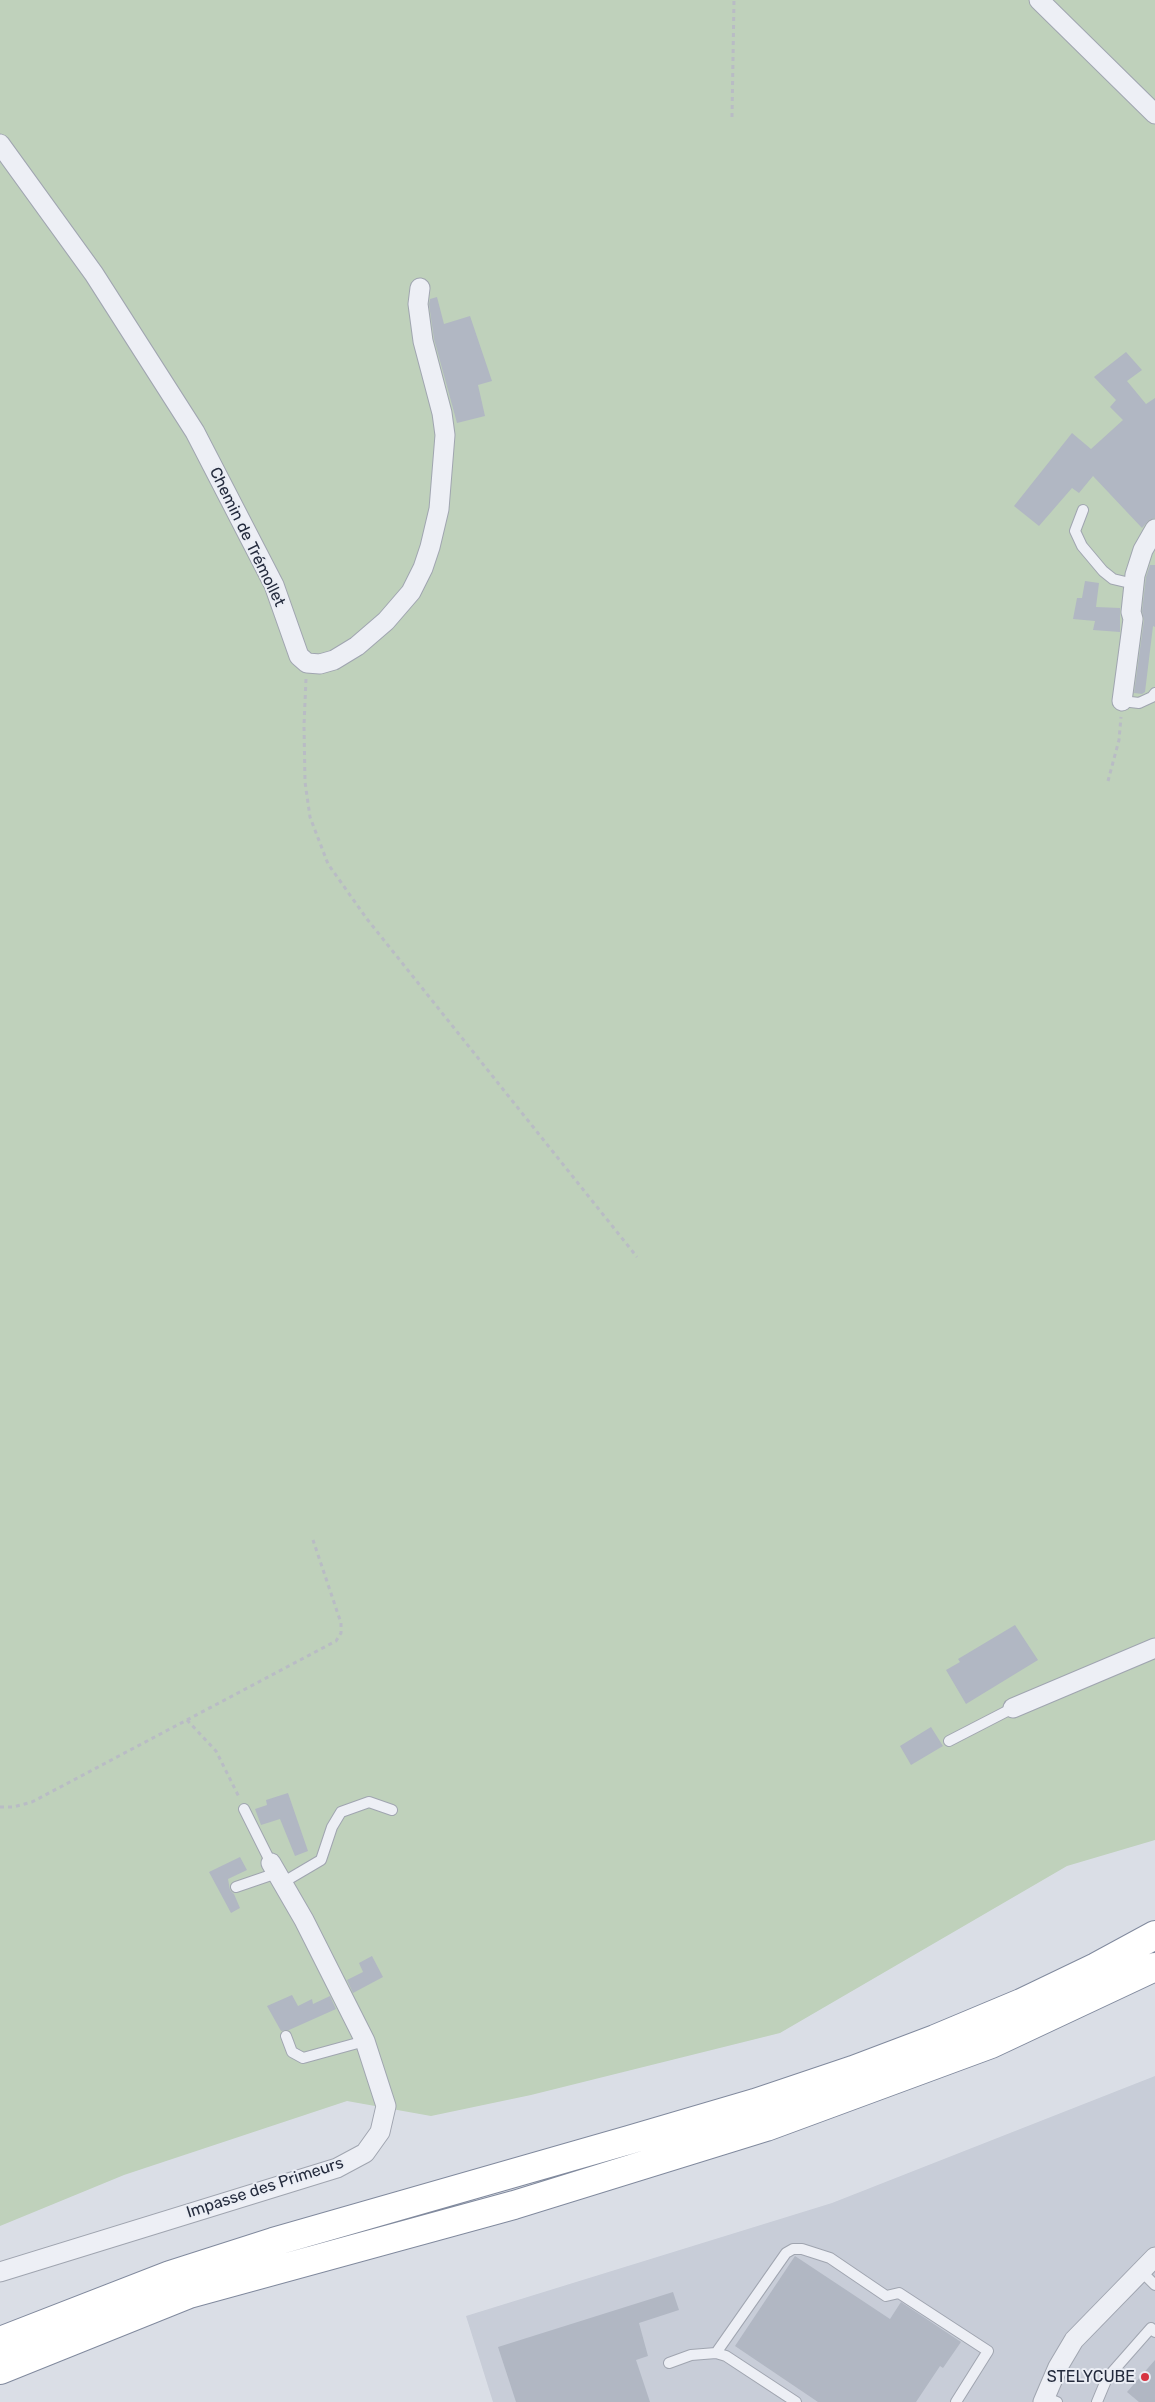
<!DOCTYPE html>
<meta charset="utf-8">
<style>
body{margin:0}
canvas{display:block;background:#dadee6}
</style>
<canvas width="1155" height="2402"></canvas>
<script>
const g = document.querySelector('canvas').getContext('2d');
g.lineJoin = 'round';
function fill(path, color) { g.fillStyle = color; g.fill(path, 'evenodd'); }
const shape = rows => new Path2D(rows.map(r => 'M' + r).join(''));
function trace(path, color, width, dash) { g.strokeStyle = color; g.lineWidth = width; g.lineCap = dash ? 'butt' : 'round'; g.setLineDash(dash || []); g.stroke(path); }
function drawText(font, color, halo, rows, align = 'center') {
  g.font = font + ' Rubik,sans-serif'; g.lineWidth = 4; g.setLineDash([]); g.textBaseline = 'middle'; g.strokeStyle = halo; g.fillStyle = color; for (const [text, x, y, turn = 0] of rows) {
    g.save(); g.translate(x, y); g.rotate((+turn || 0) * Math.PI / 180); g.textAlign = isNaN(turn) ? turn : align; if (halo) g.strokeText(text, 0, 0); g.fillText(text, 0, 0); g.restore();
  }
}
const built = shape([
 [1155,2076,1155,2402,493,2402,466,2316,832,2203]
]);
const green = shape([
 [0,0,1155,0,1155,1840,1067,1866,780,2033,531,2095,431,2116,347,2101,124,2175,0,2226]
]);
const building = shape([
 [437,297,444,324,470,316,492,381,478,385,485,416,457,423,434,339,429,304,430,299],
 [1126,352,1142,370,1127,381,1146,404,1155,398,1155,518,1149,520,1142,528,1093,476,1079,493,1072,488,1039,526,1014,506,1072,433,1091,449,1123,420,1110,407,1116,400,1094,377],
 [1150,565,1155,565,1155,627,1153,626,1145,692,1142,694,1134,693,1144,620,1142,611,1146,577],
 [1085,581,1099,583,1096,607,1120,608,1120,632,1093,630,1095,621,1073,619,1077,598,1082,598],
 [1015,1625,1038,1660,966,1704,946,1670,960,1662,958,1659],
 [931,1727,943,1746,911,1765,900,1746],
 [288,1793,308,1851,295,1856,280,1819,261,1825,255,1809,267,1805,266,1800],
 [240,1857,247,1870,228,1879,230,1890,234,1894,240,1908,231,1913,209,1872],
 [372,1956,383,1977,353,1993,347,1980,363,1972,359,1963],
 [292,1995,298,2006,312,1999,313,2004,330,1996,336,2009,289,2030,281,2031,267,2006],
 [795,2256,890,2319,901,2302,961,2342,943,2368,940,2366,916,2402,818,2402,735,2346],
 [673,2292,679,2310,639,2323,648,2356,636,2360,650,2402,516,2402,498,2347],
 [1155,2360,1155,2402,1139,2402,1127,2392]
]);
const path = shape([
 [732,117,734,0],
 [306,679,304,725,305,782,310,817,328,864,367,919,637,1257],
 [1108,781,1119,740,1121,717],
 [187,1720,216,1751,239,1797],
 [0,1807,13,1807,32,1802,336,1641,341,1633,341,1623,313,1540]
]);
const service = shape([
 [1083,510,1075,531,1082,546,1103,571,1113,579,1134,584],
 [1122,701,1139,703,1152,697,1155,693],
 [949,1741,1013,1708],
 [244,1809,271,1863],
 [282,1883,321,1860,332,1827,341,1812,369,1802,392,1810],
 [236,1887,277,1873],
 [286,2036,292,2052,303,2058,365,2041],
 [1141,2271,1155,2285],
 [716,2353,786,2253,793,2249,802,2249,830,2258,886,2296,899,2293,988,2351,956,2402],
 [669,2363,691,2355,716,2353,726,2356,796,2402],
 [1045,2397,1057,2402],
 [1097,2402,1107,2378,1151,2328,1155,2332]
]);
const minor = shape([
 [1039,0,1155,114],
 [0,144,94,274,195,432,274,585,299,656,307,663,320,664,334,660,357,646,386,621,411,592,423,568,430,547,439,509,445,435,442,413,423,341,418,304,420,288],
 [1122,701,1133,619,1131,612,1135,575,1143,550,1155,529],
 [1013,1708,1155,1648],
 [0,2272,337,2168,365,2153,380,2132,386,2106,365,2041,304,1920,271,1863],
 [1043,2402,1058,2367,1074,2340,1155,2257]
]);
const motorway = shape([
 [0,2341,170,2275,273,2242,629,2140,755,2103,853,2070,935,2039,1021,2003,1096,1967,1155,1935],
 [0,2370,189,2294,514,2205,766,2127,991,2044,1155,1967]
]);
const markers = [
 [1145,2377,5,"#d73441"]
];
const streetNames = [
 ["Chemin de Trémollet",247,537,64],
 ["Impasse des Primeurs",265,2188,-18]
];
const poiNames = [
 ["STELYCUBE",1135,2377]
];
fill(built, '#c8cdd8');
fill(green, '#bfd1bb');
fill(building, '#b1b7c3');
trace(service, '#a0a5b0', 12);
trace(minor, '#a0a5b0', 21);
trace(motorway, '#818a9e', 30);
trace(path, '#b9bcc5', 3, [4, 4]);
trace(service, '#edeff5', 10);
trace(minor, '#edeff5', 19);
trace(motorway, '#fff', 28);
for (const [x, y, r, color] of markers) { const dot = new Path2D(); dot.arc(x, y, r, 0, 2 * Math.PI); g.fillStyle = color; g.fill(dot); trace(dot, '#eaedf4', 2); }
drawText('16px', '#242b3d', '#eaedf4', streetNames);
drawText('16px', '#242b3d', '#eaedf4', poiNames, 'right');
</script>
